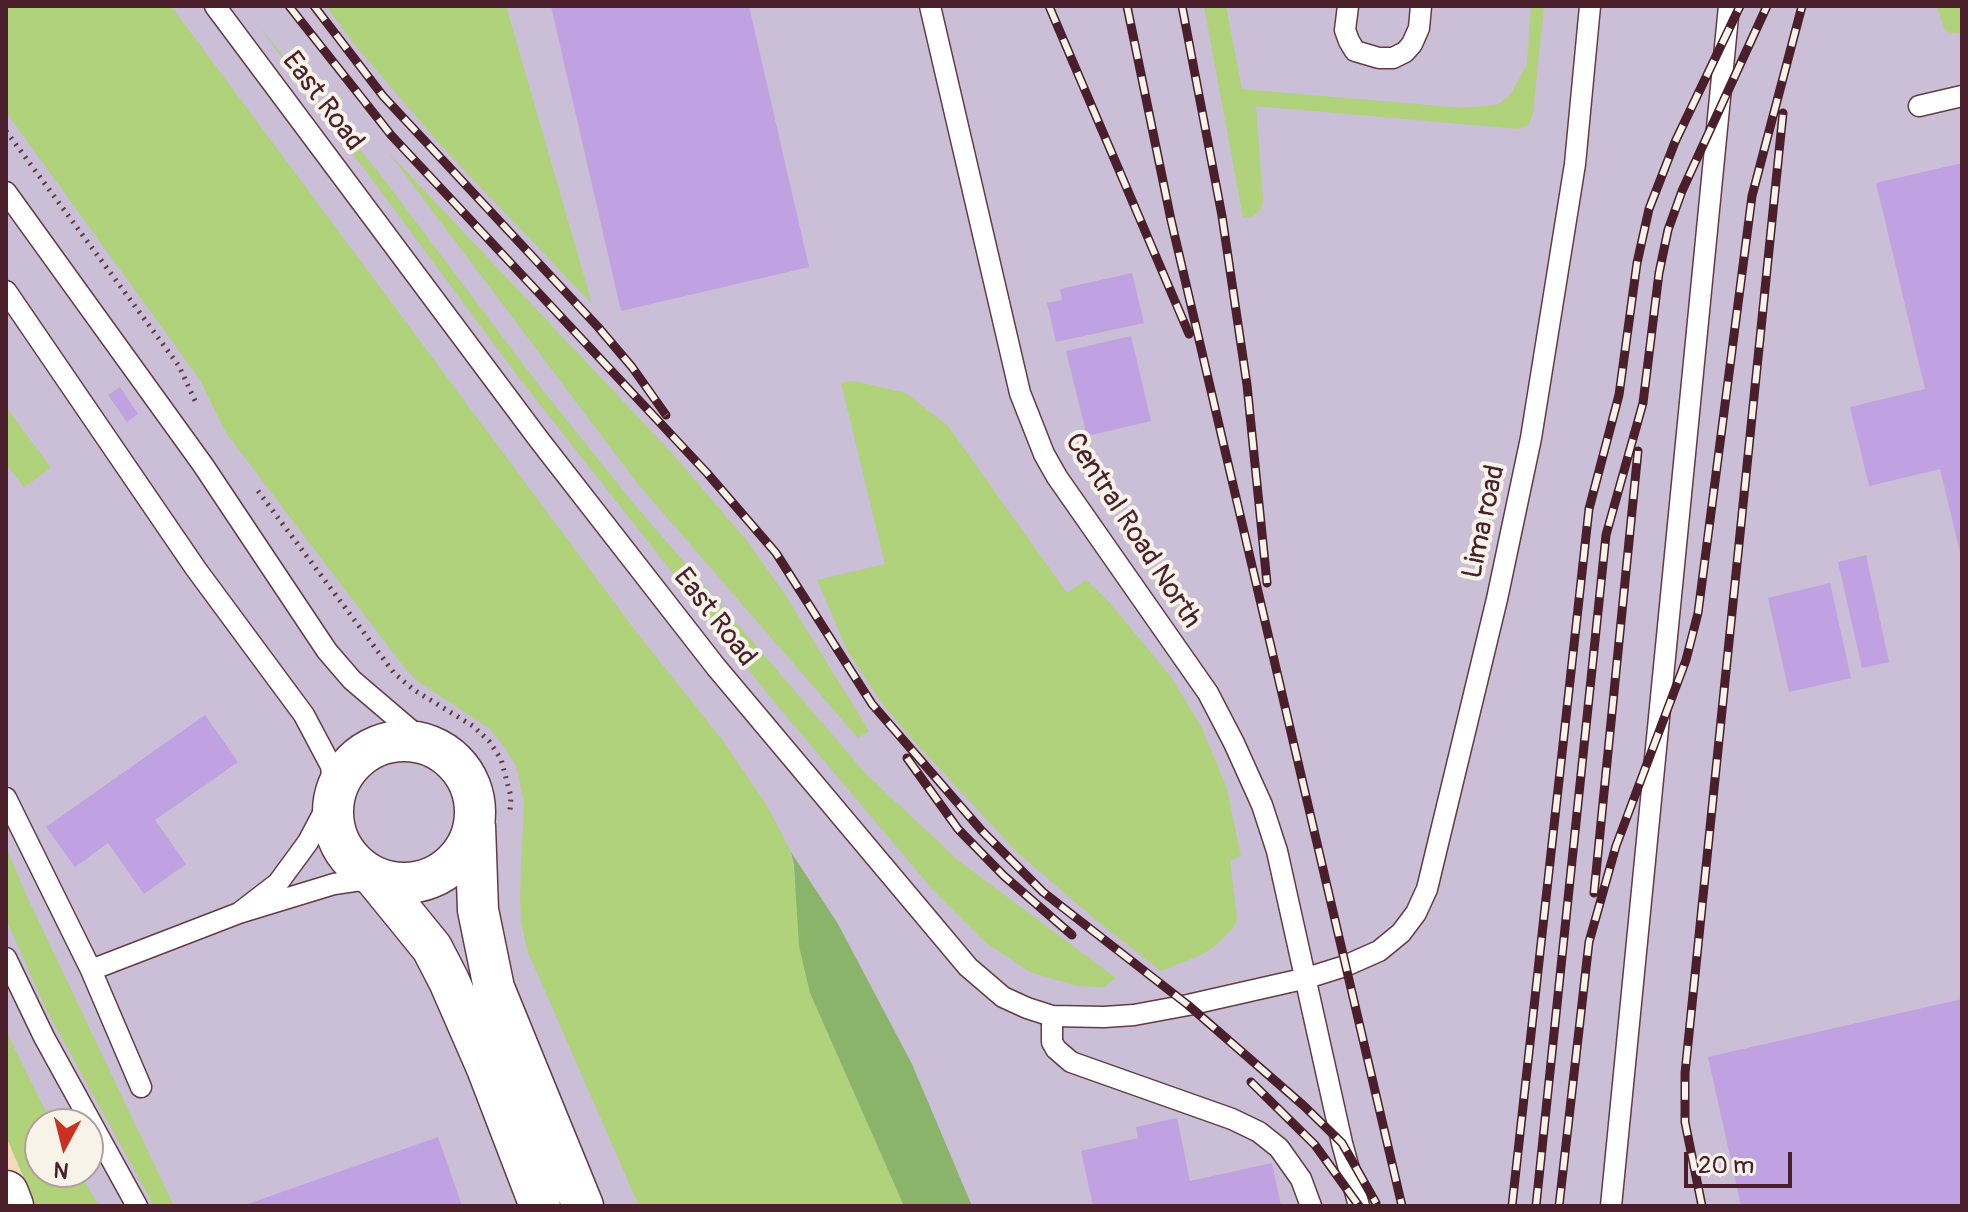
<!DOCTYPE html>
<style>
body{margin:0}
#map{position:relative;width:1968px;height:1212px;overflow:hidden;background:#f4d9bb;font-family:Pangolin,sans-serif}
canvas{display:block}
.frame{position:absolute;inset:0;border:8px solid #4a1f2b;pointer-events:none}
.north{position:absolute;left:24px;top:1108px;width:80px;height:80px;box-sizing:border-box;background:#f7f3e8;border:2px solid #b29e9c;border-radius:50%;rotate:187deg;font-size:22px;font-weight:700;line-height:32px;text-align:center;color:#4a1f2b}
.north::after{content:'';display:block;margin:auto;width:28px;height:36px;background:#c8321e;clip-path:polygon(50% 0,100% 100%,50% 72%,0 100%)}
.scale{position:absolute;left:1684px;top:1152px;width:108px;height:36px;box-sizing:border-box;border:4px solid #4a1f2b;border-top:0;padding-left:10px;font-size:24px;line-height:28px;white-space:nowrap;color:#4a1f2b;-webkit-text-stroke:6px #f7f3e8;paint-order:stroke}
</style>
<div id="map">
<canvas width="1968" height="1212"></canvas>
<div class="frame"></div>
<div class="north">N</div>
<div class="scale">20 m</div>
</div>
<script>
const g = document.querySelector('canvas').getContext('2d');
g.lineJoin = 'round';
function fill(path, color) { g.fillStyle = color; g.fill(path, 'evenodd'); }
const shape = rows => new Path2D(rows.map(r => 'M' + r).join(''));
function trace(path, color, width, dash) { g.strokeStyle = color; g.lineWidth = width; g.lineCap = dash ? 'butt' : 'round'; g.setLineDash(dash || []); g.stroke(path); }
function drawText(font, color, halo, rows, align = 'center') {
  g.font = font + ' Pangolin,sans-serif'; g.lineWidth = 8; g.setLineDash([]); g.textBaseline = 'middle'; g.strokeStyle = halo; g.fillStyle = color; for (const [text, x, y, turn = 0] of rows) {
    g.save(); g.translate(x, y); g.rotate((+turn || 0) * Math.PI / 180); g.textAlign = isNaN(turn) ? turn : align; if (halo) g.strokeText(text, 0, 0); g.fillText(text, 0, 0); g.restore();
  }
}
const industrial = shape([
 [6,6,1962,6,1962,1206,36,1206,6,1136],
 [40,1124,88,1124,88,1172,40,1172]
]);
const green = shape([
 [6,6,171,6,634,629,723,741,766,804,791,852,810,993,904,1206,639,1206,527,950,521,921,520,894,524,802,516,766,504,746,489,728,416,680,404,667,226,433,200,380,6,112],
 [326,6,506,6,592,304,444,149,355,45],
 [1204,6,1226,6,1242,89,1464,108,1499,104,1511,94,1527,64,1531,6,1544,6,1533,114,1528,125,1519,129,1256,106,1263,200,1261,209,1253,216,1243,218],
 [1937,6,1962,6,1962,34,1947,32,1944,28],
 [257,24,379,173,541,388,634,504,867,775,959,861,1116,978,1104,987,1077,986,1030,972,986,943,934,891,775,703,516,374],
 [388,152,671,452,747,541,784,593,869,731,858,738,638,484],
 [854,381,906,393,948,426,1067,593,1086,580,1109,602,1171,677,1202,728,1227,789,1241,857,1230,860,1237,919,1233,928,1215,946,1201,955,1161,971,1096,920,1017,852,911,738,881,702,847,650,817,580,885,564,841,383],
 [6,407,51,468,24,487,6,464],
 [6,848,30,903,174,1206,154,1206,46,1009,6,919],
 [6,1031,52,1124,40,1124,40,1172,79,1172,99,1206,36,1206,6,1136]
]);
const forest = shape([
 [791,852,838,924,912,1064,972,1206,904,1206,810,993,799,946,794,865]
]);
const building = shape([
 [551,6,749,6,809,267,621,311],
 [1962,163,1962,556,1961,556,1940,469,1869,486,1850,407,1925,389,1876,183],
 [1132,273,1144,323,1056,342,1047,303,1062,300,1060,289],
 [1131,336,1151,421,1087,436,1066,351],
 [120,387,138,414,127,422,108,395],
 [1866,555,1889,662,1862,668,1838,562],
 [1830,583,1851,678,1789,692,1768,598],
 [205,715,238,762,155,820,186,864,144,894,108,843,75,867,46,827],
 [1962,999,1962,1206,1741,1206,1708,1057],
 [1177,1118,1190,1181,1272,1163,1281,1206,1093,1206,1081,1151,1138,1138,1136,1127],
 [438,1137,462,1206,242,1206]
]);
const path = shape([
 [6,131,179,366,197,405],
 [258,491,394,673,414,690,473,726,489,741,501,759,511,797,510,810]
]);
const lane = shape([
 [215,6,540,441,716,667,968,967,1003,997,1027,1008,1052,1016,1104,1017,1134,1015,1188,1005,1307,978,1345,966,1379,951,1401,933,1416,913,1427,889,1497,599,1531,438,1575,164,1590,6],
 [930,6,1020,393,1044,454,1057,477,1208,693,1234,743,1262,805,1277,851,1342,1143,1359,1206],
 [1348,6,1345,30,1349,41,1355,51,1379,58,1393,58,1405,52,1412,44,1419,28,1421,6],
 [1919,106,1962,96],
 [6,192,203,465,327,651,352,680,427,744],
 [6,291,196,569,304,715,331,766,334,793,308,842,278,883,239,913],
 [6,798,91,970,141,1087],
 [6,958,44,1037,137,1206],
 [91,970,239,913,334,884,375,878],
 [1052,1016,1052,1042,1056,1049,1071,1062,1232,1119,1259,1132,1279,1148,1301,1179,1311,1206],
 [1611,1206,1729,6]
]);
const street = shape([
 '333 812a71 71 0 1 1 142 0a71 71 0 1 1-142 0Z',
 [475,826,478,910,494,988,583,1206],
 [375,878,432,948,449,981,487,1068,540,1206]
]);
const primary = shape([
 [6,1193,11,1206]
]);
const rail = shape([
 [289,6,391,135,707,473,776,553,872,704,982,831,1043,892,1188,1005,1304,1106,1342,1143,1376,1203],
 [314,6,383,96,598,327,632,367,666,415],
 [1049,6,1189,334],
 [1127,6,1171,220,1402,1206],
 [1182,6,1222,216,1247,385,1267,583],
 [907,758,958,829,1004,876,1072,935],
 [1594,893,1638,451],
 [1251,1082,1315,1145,1359,1206],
 [1512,1206,1589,509,1619,395,1637,263,1649,209,1675,142,1740,6],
 [1536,1206,1606,535,1643,403,1659,273,1668,230,1682,191,1767,6],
 [1559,1206,1589,942,1616,846,1686,660,1698,613,1752,196,1802,6],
 [1702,1206,1685,1122,1685,1073,1783,113]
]);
const streetNames = [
 ["East Road",322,102,53],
 ["Lima road",1485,522,-78],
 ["Central Road North",1132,531,57],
 ["East Road",714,618,52]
];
fill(industrial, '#cabfd7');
fill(green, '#afd27b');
fill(forest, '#8bb46b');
fill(building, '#c0a1e2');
trace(lane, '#643b41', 23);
trace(street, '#643b41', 43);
trace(primary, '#643b41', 47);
trace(path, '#643b41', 5, [2, 6]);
trace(lane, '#fff', 20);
trace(street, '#fff', 40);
trace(primary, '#fff', 44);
trace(rail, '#4a1f2b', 9);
trace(rail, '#f7f3e8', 6, [18]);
drawText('28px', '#4a1f2b', '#f7f3e8', streetNames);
</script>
